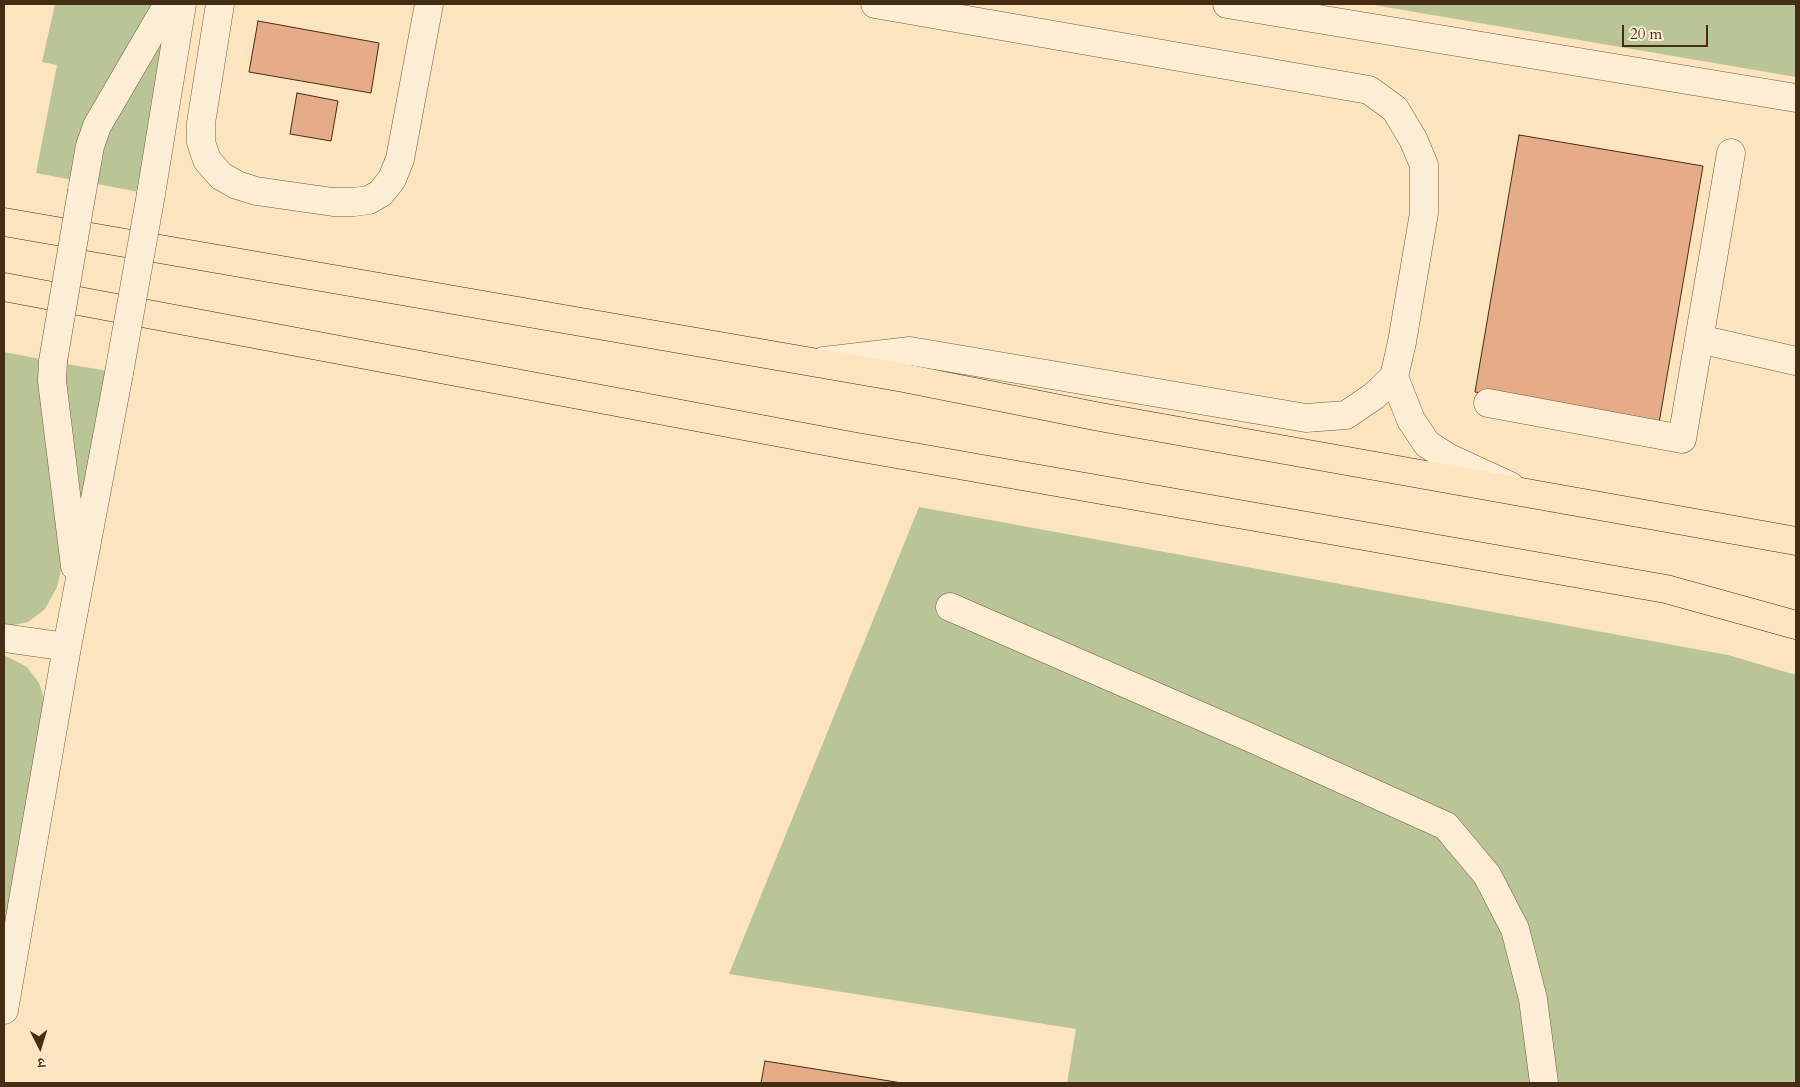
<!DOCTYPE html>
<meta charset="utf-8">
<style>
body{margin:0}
#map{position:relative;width:1800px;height:1087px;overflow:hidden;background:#fce4be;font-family:Cardo,"Noto Serif Devanagari",serif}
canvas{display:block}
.frame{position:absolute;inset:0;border:5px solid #442d12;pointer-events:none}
.north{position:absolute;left:15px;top:1022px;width:50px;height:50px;-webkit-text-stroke:4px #fdedd5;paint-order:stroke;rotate:175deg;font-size:14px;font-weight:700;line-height:20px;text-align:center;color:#442d12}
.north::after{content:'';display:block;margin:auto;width:18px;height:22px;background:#442d12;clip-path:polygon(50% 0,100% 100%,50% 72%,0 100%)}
.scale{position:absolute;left:1622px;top:25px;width:86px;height:22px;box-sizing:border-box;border:2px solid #442d12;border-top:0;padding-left:6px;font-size:15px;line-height:18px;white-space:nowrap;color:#442d12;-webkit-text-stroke:4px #fdedd5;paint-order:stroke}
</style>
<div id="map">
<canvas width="1800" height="1087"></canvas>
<div class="frame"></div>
<div class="north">उ</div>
<div class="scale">20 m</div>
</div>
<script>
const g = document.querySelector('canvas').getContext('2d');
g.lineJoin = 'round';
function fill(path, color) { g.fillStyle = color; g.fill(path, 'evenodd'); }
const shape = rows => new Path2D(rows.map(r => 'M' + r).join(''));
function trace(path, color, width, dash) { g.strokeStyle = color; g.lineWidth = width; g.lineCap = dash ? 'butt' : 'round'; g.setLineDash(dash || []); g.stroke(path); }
const green = shape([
 [55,4,157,4,73,180,36,173,57,65,42,62],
 [1368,4,1796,4,1796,77],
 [170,22,139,192,92,183,99,150],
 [4,352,40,359,62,566,57,587,45,609,28,622,4,627],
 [61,363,108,371,79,536],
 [919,507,1728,655,1796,675,1796,1083,1067,1083,1076,1029,729,974],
 [4,655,27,667,39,683,46,704,4,963]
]);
const building = shape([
 [258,21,379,43,371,93,249,72,258,21],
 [297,93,338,101,331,141,290,134,297,93],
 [1519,135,1703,166,1659,423,1475,392,1519,135],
 [765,1061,902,1083,761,1083,765,1061]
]);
const minor = shape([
 [220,4,201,123,201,142,207,160,221,176,237,185,256,191,333,202,354,202,369,200,381,193,392,179,400,159,429,4],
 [1227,4,1796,98],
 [82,191,90,146,97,126,168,4],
 [151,194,182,4],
 [1699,339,1796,361],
 [53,361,52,381,75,566],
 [824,361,910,351,1306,418,1346,415,1374,396,1394,377,1402,342,1424,213,1424,165,1413,139,1395,109,1369,90,875,4],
 [1394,377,1411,420,1427,444,1449,458,1510,486],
 [1488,403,1682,439,1731,153],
 [950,607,1251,738,1446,826,1487,875,1515,929,1533,999,1544,1083],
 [4,638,67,647],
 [4,1010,67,647,119,373]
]);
const major = shape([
 [4,222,904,378,1100,417,1796,541],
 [4,287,851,446,1666,589,1796,625]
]);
const minorBridge = shape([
 [53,361,82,191],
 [119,373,151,194]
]);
fill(green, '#b9c596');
fill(building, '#e6ac8a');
trace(building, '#442d12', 1);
trace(minor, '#725b3d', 29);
trace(major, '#442d12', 29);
trace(minor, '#fdedd5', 28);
trace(major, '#fce4be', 28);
trace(minorBridge, '#725b3d', 29, []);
trace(minorBridge, '#fdedd5', 28);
</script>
